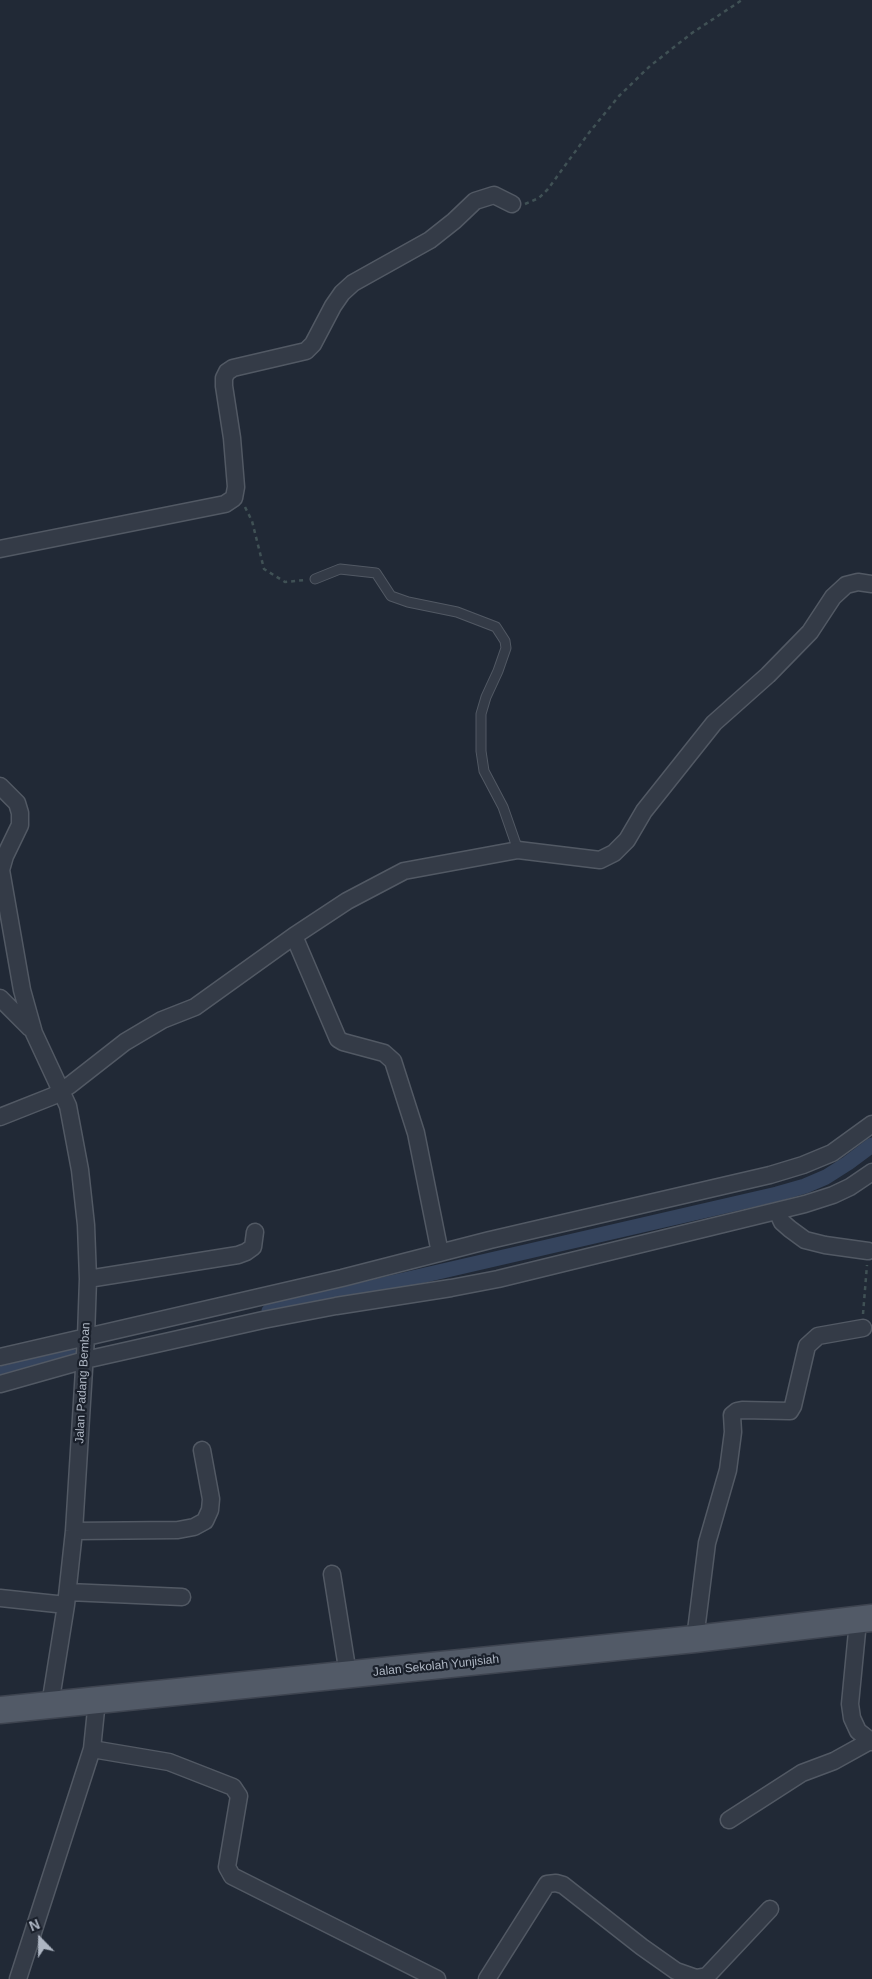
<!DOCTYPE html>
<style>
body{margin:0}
#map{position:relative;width:872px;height:1979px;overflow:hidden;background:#212936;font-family:Helvetica,sans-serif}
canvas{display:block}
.north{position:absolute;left:15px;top:1914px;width:50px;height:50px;-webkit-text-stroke:4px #1a202b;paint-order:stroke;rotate:338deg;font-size:14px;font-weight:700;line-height:20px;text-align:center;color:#aeb6c3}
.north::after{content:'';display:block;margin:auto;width:18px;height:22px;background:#aeb6c3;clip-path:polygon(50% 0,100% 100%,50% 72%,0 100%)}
</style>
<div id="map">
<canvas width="872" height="1979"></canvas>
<div class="north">N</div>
</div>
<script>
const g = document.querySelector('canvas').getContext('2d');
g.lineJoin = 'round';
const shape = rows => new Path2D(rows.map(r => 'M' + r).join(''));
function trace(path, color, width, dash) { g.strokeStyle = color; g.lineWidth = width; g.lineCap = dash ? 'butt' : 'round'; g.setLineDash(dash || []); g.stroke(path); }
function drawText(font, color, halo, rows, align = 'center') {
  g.font = font + ' Helvetica,sans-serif'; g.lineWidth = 4.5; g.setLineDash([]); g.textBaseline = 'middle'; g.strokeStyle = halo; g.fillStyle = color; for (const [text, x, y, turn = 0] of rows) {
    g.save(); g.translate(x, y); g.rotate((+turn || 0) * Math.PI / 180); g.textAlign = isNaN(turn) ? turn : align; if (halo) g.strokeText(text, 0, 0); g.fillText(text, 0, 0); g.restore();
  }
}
const canal = shape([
 [269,1311,777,1194,805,1186,826,1177,848,1163,872,1145],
 [0,1374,71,1356]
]);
const path = shape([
 [525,204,539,198,548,189,588,134,619,96,650,66,692,33,742,0],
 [245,507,252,521,264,569,285,582,305,580],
 [863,1314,867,1265]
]);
const service = shape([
 [315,579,340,569,376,573,391,596,408,602,457,612,496,627,505,641,506,648,498,671,486,697,481,714,481,751,484,771,503,807,518,850]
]);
const minor = shape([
 [0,549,225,504,234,498,236,487,232,438,224,386,224,378,227,372,233,368,306,351,313,344,333,306,342,293,353,283,430,240,454,221,475,201,494,195,512,204],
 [0,786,17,803,20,813,20,825,5,856,1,870,22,990,34,1033,68,1106,80,1170,86,1225,88,1279,86,1337,74,1531,66,1605,50,1705],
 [294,936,338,1039,343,1042,384,1053,393,1061,416,1133,440,1253],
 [0,998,30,1028],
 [0,1117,53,1096,70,1085,125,1042,162,1020,195,1007,294,936,347,901,404,871,518,850,600,860,614,853,627,840,644,811,714,723,768,675,810,632,833,597,846,585,858,582,872,584],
 [777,1211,782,1222,790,1229,805,1240,825,1245,868,1251],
 [88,1279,238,1255,246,1252,253,1247,255,1232],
 [0,1357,342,1278,490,1240,770,1175,803,1165,832,1153,872,1124],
 [0,1384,85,1360,263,1320,336,1306,451,1288,498,1279,805,1204,833,1195,850,1187,872,1172],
 [74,1531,178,1530,194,1527,205,1521,210,1510,211,1499,202,1450],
 [332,1574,348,1674],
 [68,1592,182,1597],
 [0,1598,66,1605],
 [858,1621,850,1704,852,1718,858,1731,872,1742],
 [695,1639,707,1543,728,1470,733,1432,732,1415,737,1411,742,1410,790,1411,793,1406,807,1346,818,1336,863,1328],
 [92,1749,169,1762,233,1787,239,1796,227,1867,232,1876,437,1979],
 [729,1820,802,1773,834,1761,870,1741],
 [18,1979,92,1749,97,1700],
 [487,1979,547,1884,556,1883,563,1885,642,1947,676,1971,696,1978,707,1976,770,1909]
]);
const primary = shape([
 [0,1710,695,1639,872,1618]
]);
const streetNames = [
 ["Jalan Padang Bemban",83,1383,-87],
 ["Jalan Sekolah Yunjisiah",436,1666,-6]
];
trace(canal, '#35445d', 15);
trace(service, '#525964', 11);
trace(minor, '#525964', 19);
trace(primary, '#3e4450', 29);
trace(path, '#405155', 2.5, [4, 4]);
trace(service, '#343b47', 9);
trace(minor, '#343b47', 16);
trace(primary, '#525a67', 26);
drawText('12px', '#aeb6c3', '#1a202b', streetNames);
</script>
